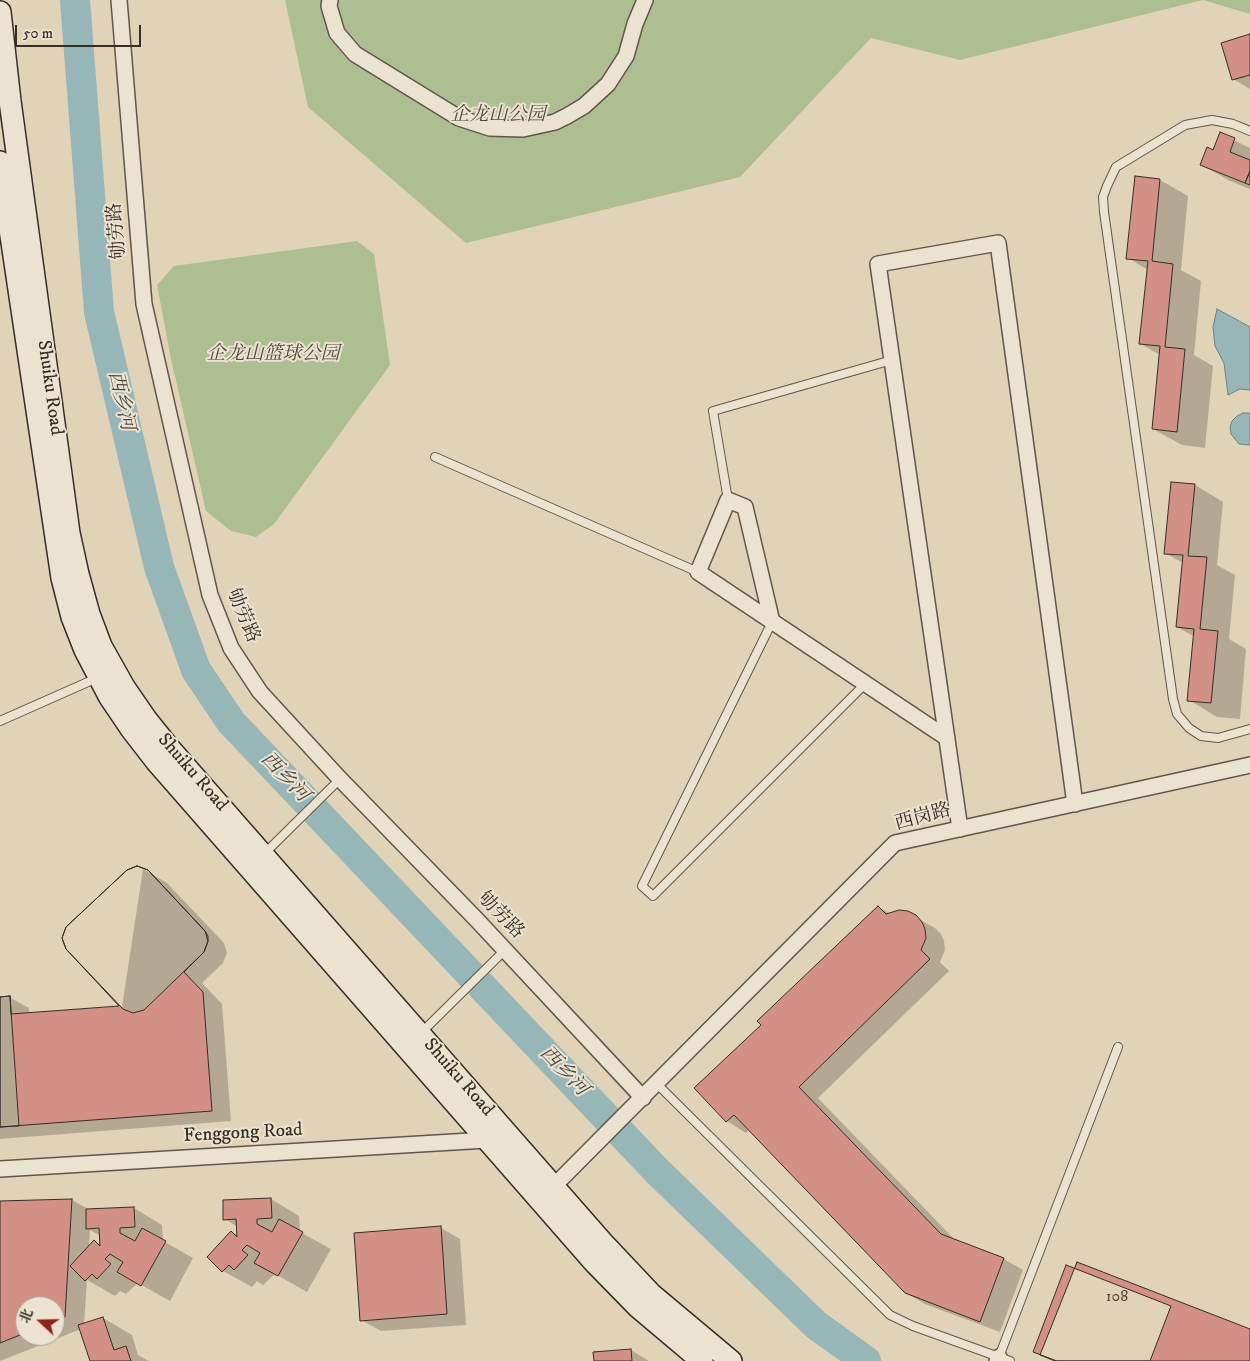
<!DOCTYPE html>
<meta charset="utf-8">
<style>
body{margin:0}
#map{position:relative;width:1250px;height:1361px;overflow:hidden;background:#e1d3b7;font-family:"IM FELL DW Pica","Noto Serif SC",serif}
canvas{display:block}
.north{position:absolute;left:15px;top:1296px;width:50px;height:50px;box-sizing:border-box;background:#ece2d0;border:1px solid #a39a8b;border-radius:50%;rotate:291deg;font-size:14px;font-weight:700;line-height:20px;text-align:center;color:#362d24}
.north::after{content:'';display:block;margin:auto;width:18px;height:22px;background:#8f2418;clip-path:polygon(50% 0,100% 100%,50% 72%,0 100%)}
.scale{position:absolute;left:15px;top:25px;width:126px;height:22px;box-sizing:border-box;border:2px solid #362d24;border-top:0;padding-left:6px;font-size:15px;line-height:18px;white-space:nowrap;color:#362d24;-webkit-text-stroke:4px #ece2d0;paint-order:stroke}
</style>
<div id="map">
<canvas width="1250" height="1361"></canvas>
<div class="north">北</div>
<div class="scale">50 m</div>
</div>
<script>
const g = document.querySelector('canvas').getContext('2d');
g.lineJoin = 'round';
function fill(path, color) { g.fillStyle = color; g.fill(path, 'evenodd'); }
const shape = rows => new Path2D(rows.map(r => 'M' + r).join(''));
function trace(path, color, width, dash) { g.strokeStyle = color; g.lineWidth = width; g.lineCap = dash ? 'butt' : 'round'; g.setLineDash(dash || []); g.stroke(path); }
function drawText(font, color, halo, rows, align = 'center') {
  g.font = font + ' "IM FELL DW Pica","Noto Serif SC",serif'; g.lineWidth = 4; g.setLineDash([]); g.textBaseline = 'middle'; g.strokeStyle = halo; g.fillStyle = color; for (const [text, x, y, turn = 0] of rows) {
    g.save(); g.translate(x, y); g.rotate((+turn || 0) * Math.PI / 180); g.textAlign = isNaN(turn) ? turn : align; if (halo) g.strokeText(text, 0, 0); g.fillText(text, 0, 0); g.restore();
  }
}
const green = shape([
 [285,0,1250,0,1250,14,1203,0,960,60,871,38,740,177,466,243,308,107],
 [357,241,374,254,390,365,274,524,256,537,231,531,206,511,171,359,157,285,174,266]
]);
const water = shape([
 [1217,309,1250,327,1250,390,1240,389,1228,395,1224,363,1215,346,1214,337,1213,327,1217,309],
 [1243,413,1250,413,1250,445,1239,444,1231,434,1230,427,1232,421,1237,416,1243,413]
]);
const shadow = shape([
 [1250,36,1250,89,1233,79],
 [1221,134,1250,148,1250,189,1230,181,1202,165,1214,151],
 [1160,180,1188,196,1181,270,1201,281,1194,355,1213,366,1205,448,1182,445,1153,429,1160,355,1141,344,1148,270,1128,258],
 [1195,485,1223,502,1217,565,1235,575,1229,639,1246,649,1240,719,1217,717,1189,700,1195,637,1177,627,1183,563,1165,553],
 [143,869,167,883,224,943,227,953,223,963,202,983,222,1004,231,1121,0,1139,0,998,9,997,29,1008,29,1014,122,1007],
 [878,907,891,914,908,913,935,928,941,934,944,941,945,950,940,962,949,971,818,1098,955,1240,1004,1259,1023,1270,1000,1332,925,1304,905,1292,750,1129,746,1133,727,1121,762,1025],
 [271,1199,299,1216,300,1232,331,1249,307,1292,275,1274,263,1285,257,1281,252,1287,223,1271,232,1232,239,1236,238,1227,225,1219],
 [72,1200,90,1210,134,1208,162,1225,163,1241,193,1258,170,1301,138,1283,126,1294,120,1291,115,1296,87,1280,84,1325,103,1318,132,1335,138,1355,149,1361,92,1361,81,1329,0,1361,0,1202],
 [90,1230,101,1236,102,1245,94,1241,89,1247],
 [25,1306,55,1306,55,1336,25,1336],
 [441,1228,460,1239,466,1325,381,1331,361,1320],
 [631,1350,649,1361,595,1361]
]);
const river = shape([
 [75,0,99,312,159,567,196,670,231,722,657,1171,816,1325,866,1361]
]);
const building = shape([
 [1250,34,1250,75,1232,80,1221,43,1250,34],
 [1220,132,1235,138,1230,152,1250,160,1250,171,1245,183,1200,165,1207,147,1213,150,1220,132],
 [1250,171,1250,185,1245,183,1250,171],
 [1135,176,1160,179,1152,261,1173,264,1165,347,1185,349,1177,432,1152,429,1160,346,1139,344,1148,261,1126,259,1135,176],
 [1171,482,1195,484,1188,556,1207,557,1200,629,1218,631,1211,703,1187,701,1194,629,1176,627,1183,555,1164,554,1171,482],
 [137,866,148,870,205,931,208,936,208,941,204,952,184,972,203,992,212,1111,0,1127,0,997,10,996,11,1014,119,1006,66,949,62,938,66,927,127,870,137,866],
 [137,866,148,870,205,931,208,941,204,952,144,1010,133,1013,123,1009,66,949,62,938,66,927,127,870,137,866],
 [878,906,886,914,899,910,908,911,916,915,922,922,925,929,926,938,921,950,930,959,799,1087,941,1234,1004,1258,980,1322,905,1293,734,1115,726,1122,694,1088,761,1025,757,1021,878,906],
 [10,996,19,1126,0,1127,0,997,10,996],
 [271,1198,272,1218,257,1219,257,1224,272,1232,279,1219,303,1232,278,1276,254,1263,260,1253,247,1245,242,1250,248,1255,234,1270,229,1265,222,1272,207,1257,231,1231,237,1237,236,1219,223,1220,223,1200,271,1198],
 [72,1199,65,1317,55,1321,55,1306,25,1306,25,1333,0,1343,0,1201,72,1199],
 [134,1207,135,1227,120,1228,120,1233,135,1241,142,1228,166,1241,141,1286,117,1272,123,1262,110,1254,105,1259,111,1264,97,1279,92,1274,85,1281,70,1266,94,1240,100,1246,99,1228,86,1229,86,1209,134,1207],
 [441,1226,447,1314,360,1321,354,1233,441,1226],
 [1077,1262,1250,1329,1250,1361,1055,1361,1040,1355,1077,1262],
 [1066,1265,1171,1306,1150,1361,1057,1361,1033,1352,1066,1265],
 [103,1317,114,1350,126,1346,131,1361,90,1361,78,1325,103,1317],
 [631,1349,632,1361,594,1361,593,1352,631,1349]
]);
const service = shape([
 [1250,131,1233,124,1212,120,1185,125,1116,167,1107,186,1103,197,1104,212,1173,699,1177,714,1189,728,1201,736,1218,738,1250,729],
 [435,457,698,572],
 [728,500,713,411,892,360],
 [772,622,642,886,653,896,865,684],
 [0,721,97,678],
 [265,853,340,779],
 [421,1033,505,950],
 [657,1084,890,1315,913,1326,1010,1361],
 [999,1357,1118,1047]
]);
const minor = shape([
 [119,0,144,304,210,595,231,648,260,692,340,779,476,919,643,1098],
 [330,0,329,6,337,33,355,54,459,118,490,128,523,129,555,122,567,116,584,106,608,84,626,56,635,24,645,0],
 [772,622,745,507,728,500,698,572,947,738],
 [960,829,878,264,998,243,1075,804],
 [0,1169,487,1140],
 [546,1194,895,843,1250,765],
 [997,1361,999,1357]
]);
const secondary = shape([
 [0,12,10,101,69,533,78,574,89,614,101,646,124,687,146,719,170,749,602,1242,651,1294,731,1361],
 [0,162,62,578,72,617,85,650,109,696,132,730,156,761,595,1263,638,1307,702,1361]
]);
const numberNames = [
 ["108",1117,1298]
];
const parkNames = [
 ["企龙山公园",498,116],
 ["企龙山篮球公园",273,355]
];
const streetNames = [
 ["劬劳路",118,231,-95],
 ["Shuiku Road",49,388,82],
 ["劬劳路",242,616,67],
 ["Shuiku Road",192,773,49],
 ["西岗路",923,818,-15],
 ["劬劳路",500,916,46],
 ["Shuiku Road",458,1078,49],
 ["Fenggong Road",243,1134,-3]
];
const waterNames = [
 ["西乡河",120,401,77],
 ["西乡河",284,778,46],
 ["西乡河",563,1072,46]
];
fill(green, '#adbe93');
fill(water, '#97b6b8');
trace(water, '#707f7d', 1);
fill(shadow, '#0003');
trace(river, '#97b6b8', 30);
fill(building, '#d29086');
trace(building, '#362d24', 1);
trace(service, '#615649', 10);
trace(minor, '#615649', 18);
trace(secondary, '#362d24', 24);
trace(service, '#ece2d0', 8);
trace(minor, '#ece2d0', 15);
trace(secondary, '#ece2d0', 21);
drawText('16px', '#5d463c', null, numberNames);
drawText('italic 19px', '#4e4a3a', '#ece2d0', parkNames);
drawText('19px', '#362d24', '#ece2d0', streetNames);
drawText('italic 20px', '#494842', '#ece2d0', waterNames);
</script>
